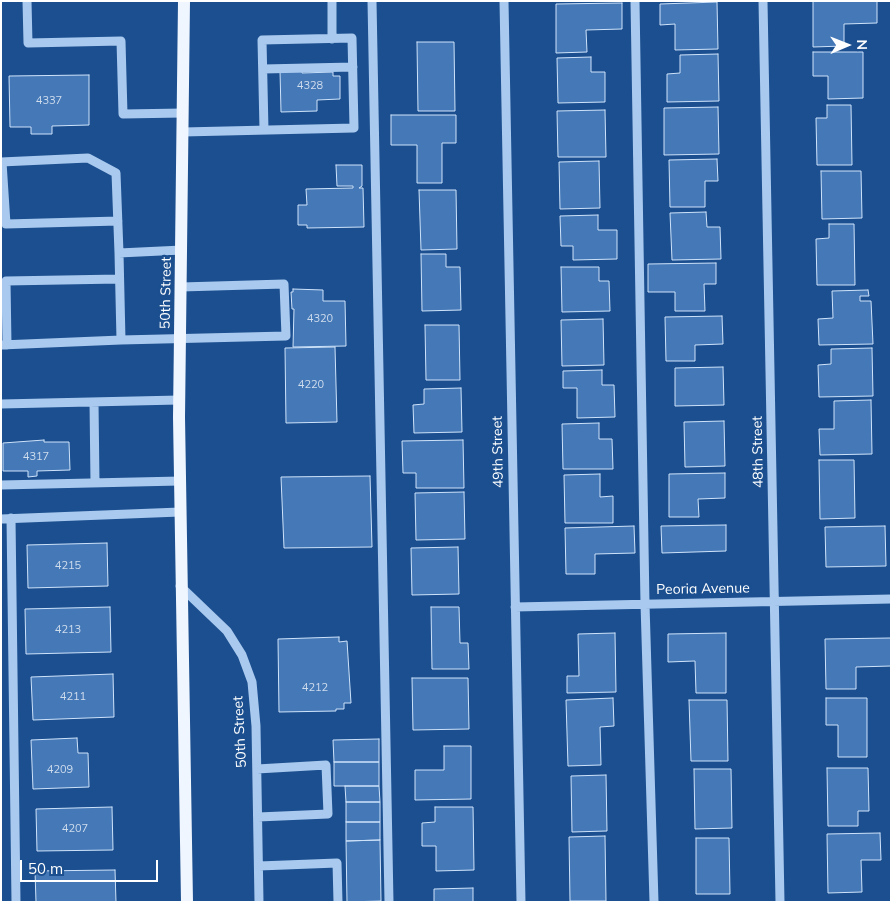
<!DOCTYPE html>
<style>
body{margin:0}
#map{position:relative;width:892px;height:903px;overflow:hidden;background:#1b4f8f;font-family:Mulish,sans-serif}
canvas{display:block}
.frame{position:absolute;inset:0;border:2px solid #fff;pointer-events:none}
.north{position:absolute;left:822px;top:20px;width:50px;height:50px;-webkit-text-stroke:4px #1b4f8f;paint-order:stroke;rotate:89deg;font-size:14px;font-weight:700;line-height:20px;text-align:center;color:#fff}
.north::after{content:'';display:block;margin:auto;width:18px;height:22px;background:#fff;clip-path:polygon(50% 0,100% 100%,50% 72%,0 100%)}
.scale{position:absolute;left:20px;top:860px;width:138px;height:22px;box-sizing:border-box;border:2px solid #fff;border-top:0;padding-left:6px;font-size:15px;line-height:18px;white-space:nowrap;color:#fff;-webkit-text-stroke:4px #1b4f8f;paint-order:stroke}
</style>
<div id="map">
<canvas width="892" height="903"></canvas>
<div class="frame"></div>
<div class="north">N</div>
<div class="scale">50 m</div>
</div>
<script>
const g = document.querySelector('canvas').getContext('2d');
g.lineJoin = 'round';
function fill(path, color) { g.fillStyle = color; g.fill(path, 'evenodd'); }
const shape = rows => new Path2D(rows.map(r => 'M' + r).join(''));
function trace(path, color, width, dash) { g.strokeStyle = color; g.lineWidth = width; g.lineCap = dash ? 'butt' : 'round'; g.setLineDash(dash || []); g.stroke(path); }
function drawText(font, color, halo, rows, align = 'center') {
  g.font = font + ' Mulish,sans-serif'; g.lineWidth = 4.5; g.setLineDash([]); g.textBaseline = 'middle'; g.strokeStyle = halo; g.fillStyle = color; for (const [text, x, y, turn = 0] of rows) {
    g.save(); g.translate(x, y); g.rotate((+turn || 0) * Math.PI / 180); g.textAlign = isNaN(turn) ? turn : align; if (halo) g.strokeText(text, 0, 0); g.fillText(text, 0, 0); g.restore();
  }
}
const building = shape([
 [813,1,877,1,877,23,844,24,844,46,813,47,813,1],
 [717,2,718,49,675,50,675,24,660,25,660,4,717,2],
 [622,3,622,29,586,30,587,52,556,53,556,4,622,3],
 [417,42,454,42,455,111,418,111,417,42],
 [813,52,863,52,863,98,828,99,828,76,813,76,813,52],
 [718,54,719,101,667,102,667,74,680,73,680,55,718,54],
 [591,57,591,72,605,72,605,102,558,103,557,58,591,57],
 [302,70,302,73,333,72,333,76,340,76,340,99,317,100,317,111,281,112,280,71,302,70],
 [89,75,89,125,52,126,52,134,31,134,31,127,10,127,9,76,89,75],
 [827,105,851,105,852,165,817,165,816,118,827,118,827,105],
 [718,107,719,154,664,155,664,108,718,107],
 [605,110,606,157,558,157,557,111,605,110],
 [391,115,456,115,456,143,442,143,442,183,417,183,417,145,391,145,391,115],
 [717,159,718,181,705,181,705,207,670,207,669,160,717,159],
 [599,161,600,208,560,209,559,162,599,161],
 [336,165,362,165,362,186,359,188,363,188,364,227,307,228,307,225,298,225,298,205,307,205,306,189,353,188,353,186,337,186,336,165],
 [821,171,861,171,862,218,822,219,821,171],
 [419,190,456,190,457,249,421,250,419,190],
 [706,212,707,227,720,227,721,259,672,260,670,213,706,212],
 [598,215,598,230,617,230,617,259,573,260,573,246,561,246,560,216,598,215],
 [829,224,854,224,855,285,817,285,816,239,829,238,829,224],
 [421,254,446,254,446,267,460,267,461,310,422,311,421,254],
 [716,263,716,284,704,284,705,311,675,311,675,292,648,292,648,264,716,263],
 [561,267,599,267,599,281,609,281,610,311,562,312,561,267],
 [293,289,323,290,323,301,345,301,346,346,293,347,294,309,292,309,291,292,293,292,293,289],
 [868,290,869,296,860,296,860,301,871,301,873,344,819,345,818,319,833,318,832,291,868,290],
 [722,316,723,344,695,345,695,361,666,361,665,317,722,316],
 [603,319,604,365,562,366,561,320,603,319],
 [425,325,459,325,460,380,426,380,425,325],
 [335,347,337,422,286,423,285,348,335,347],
 [872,348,873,396,819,397,818,365,831,364,831,349,872,348],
 [723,367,724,405,675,406,675,368,723,367],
 [602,370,602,385,614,385,615,417,577,418,577,388,563,388,563,371,602,370],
 [461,388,462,432,414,433,413,405,424,404,424,389,461,388],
 [871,400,872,454,820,455,819,429,834,429,834,401,871,400],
 [724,421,725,466,685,467,684,422,724,421],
 [599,423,599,439,612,439,613,469,563,469,562,424,599,423],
 [44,440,44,442,69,442,70,470,37,471,37,476,28,477,28,471,3,471,3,443,44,440],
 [463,440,464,488,416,488,416,473,403,473,402,441,463,440],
 [819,460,854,460,855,518,820,519,819,460],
 [725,473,725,498,698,499,699,517,669,517,669,474,725,473],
 [600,474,600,497,613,496,613,523,565,523,564,475,600,474],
 [370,476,372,547,284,548,281,477,370,476],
 [464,492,465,539,416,540,415,493,464,492],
 [726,525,726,551,662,553,661,526,726,525],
 [634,526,635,553,595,554,595,574,566,574,565,528,634,526],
 [885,526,886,566,826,567,825,527,885,526],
 [107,543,108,586,28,588,27,545,107,543],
 [458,547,459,594,412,595,411,548,458,547],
 [110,607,111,652,26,654,25,609,110,607],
 [431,607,459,607,460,643,468,643,469,669,432,669,431,607],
 [615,633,616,692,567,693,567,676,579,676,578,634,615,633],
 [726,633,726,693,696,693,695,661,668,662,668,634,726,633],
 [339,637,339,642,347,641,351,703,344,703,344,709,336,709,336,711,279,712,278,639,339,637],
 [891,638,891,666,856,667,856,689,826,689,825,639,891,638],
 [113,674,114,717,33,720,31,677,113,674],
 [412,678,468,678,469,729,413,730,412,678],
 [613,698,614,726,600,727,601,765,568,766,566,700,613,698],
 [826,698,867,698,867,757,838,757,838,725,826,725,826,698],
 [689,700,727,700,728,761,691,761,689,700],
 [77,738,78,753,88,753,89,787,33,789,31,740,77,738],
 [379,739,379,762,334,762,333,740,379,739],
 [444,746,471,746,471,799,415,800,415,770,444,770,444,746],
 [334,762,379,762,379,786,334,786,334,762],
 [827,768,868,768,869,811,858,811,858,826,828,826,827,768],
 [694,769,731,769,732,828,695,829,694,769],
 [606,775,607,831,572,832,571,776,606,775],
 [345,786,379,786,380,802,346,802,345,786],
 [346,802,380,802,380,822,346,822,346,802],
 [112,807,113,850,37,851,36,809,112,807],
 [435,807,473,807,474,870,436,871,436,846,422,846,422,823,435,822,435,807],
 [346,822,380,822,380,840,346,841,346,822],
 [880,833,881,860,861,860,862,892,828,893,827,834,880,833],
 [605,836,606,901,570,901,569,837,605,836],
 [696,838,729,838,730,894,696,894,696,838],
 [380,840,381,901,347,902,346,841,380,840],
 [115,870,116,902,36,902,35,871,115,870],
 [473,888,473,902,434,902,434,889,473,888]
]);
const minor = shape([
 [27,1,28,43,121,41,123,114,183,113],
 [372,1,389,902],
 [504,1,521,902],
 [635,1,645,604,654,902],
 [763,1,780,902],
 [332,39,332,1],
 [263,69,353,67],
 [183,132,354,128,352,38,262,40,264,130],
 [1,162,88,158,116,173,119,253,182,250],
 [2,162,6,224,118,221],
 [119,253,121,340,286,336,284,284,181,287],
 [1,345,121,340],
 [7,345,6,281,119,279],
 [94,402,95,483],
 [1,404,179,400],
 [1,485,180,481],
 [11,518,16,902],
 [1,519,180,512],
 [180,586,227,631,242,655,252,682,256,726,259,902],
 [515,607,891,599],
 [257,769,326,765,328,814,258,817],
 [259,866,337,863,338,902]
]);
const major = shape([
 [184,1,179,417,187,902]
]);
const numberNames = [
 ["4328",310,86],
 ["4337",49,101],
 ["4320",320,319],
 ["4220",311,385],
 ["4317",36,457],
 ["4215",68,566],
 ["4213",68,630],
 ["4212",315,688],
 ["4211",73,697],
 ["4209",60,770],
 ["4207",75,829]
];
const streetNames = [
 ["50th Street",166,293,-89],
 ["49th Street",498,452,-91],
 ["48th Street",758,452,-91],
 ["Peoria Avenue",703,589,-1],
 ["50th Street",240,732,-93]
];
fill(building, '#4478b7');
trace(building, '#cfe3fa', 1);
trace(minor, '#a9c9ee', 9);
trace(major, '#f0f6ff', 12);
drawText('11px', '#d0dded', null, numberNames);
drawText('14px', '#fff', '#1b4f8f', streetNames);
</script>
